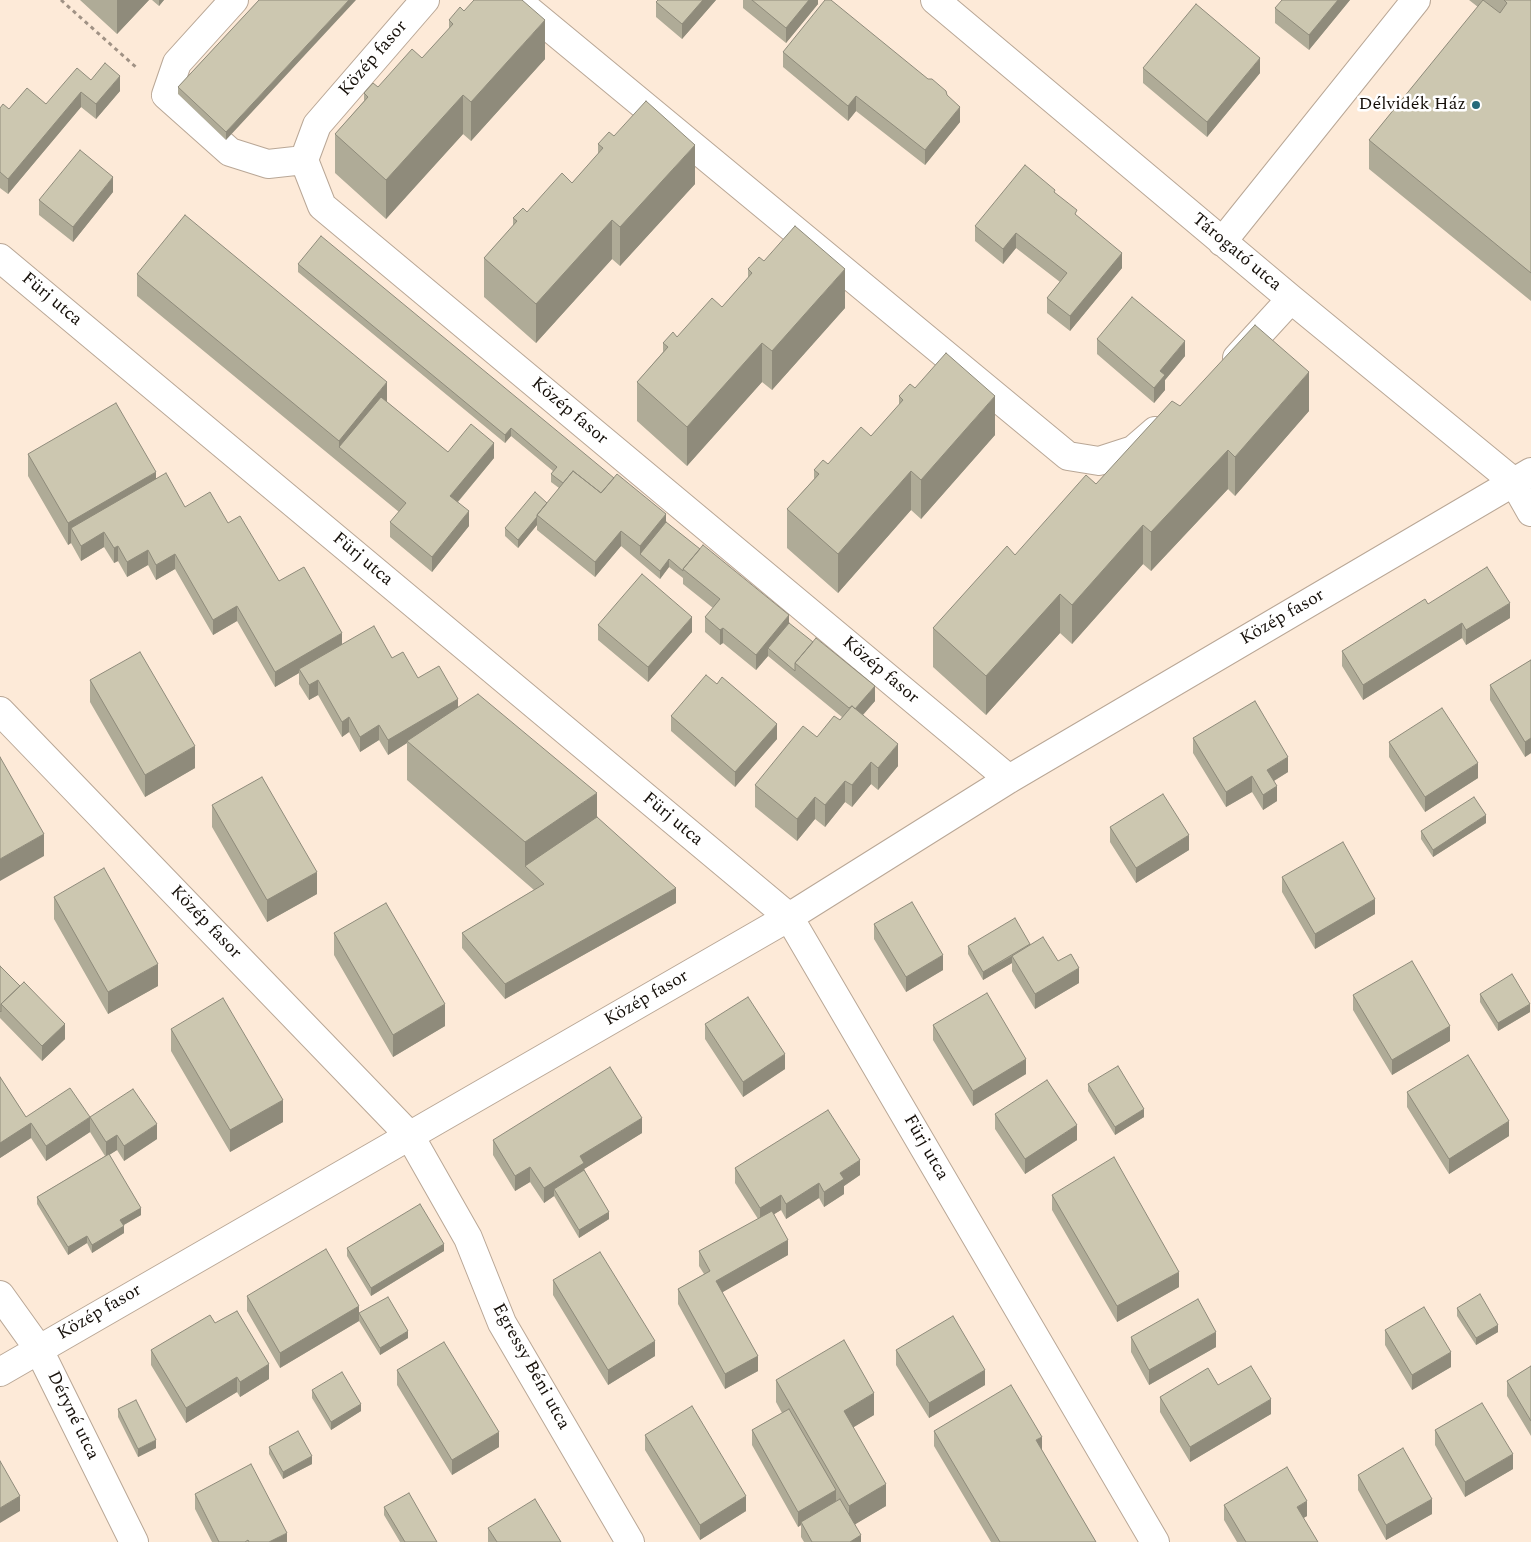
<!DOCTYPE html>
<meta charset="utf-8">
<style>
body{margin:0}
canvas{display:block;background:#fdead8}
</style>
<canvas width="1531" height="1542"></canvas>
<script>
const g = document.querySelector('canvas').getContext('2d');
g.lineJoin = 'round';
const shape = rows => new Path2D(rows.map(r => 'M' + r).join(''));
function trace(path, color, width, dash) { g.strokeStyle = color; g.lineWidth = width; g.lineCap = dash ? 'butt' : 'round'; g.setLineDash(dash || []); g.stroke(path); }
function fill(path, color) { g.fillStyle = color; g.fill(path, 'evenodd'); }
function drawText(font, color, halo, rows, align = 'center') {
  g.font = font + ' Spectral,serif'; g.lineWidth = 5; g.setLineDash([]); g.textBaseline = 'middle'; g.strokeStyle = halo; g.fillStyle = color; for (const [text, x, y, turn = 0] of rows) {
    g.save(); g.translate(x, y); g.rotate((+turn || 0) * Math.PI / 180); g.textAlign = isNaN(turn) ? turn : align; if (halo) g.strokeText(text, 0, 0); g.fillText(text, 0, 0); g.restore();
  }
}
const path = shape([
 [61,0,138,69]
]);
const minor = shape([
 [234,0,177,63,166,95,230,152,268,164,304,160],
 [425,0,317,125,304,160,322,206,1009,779],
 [521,0,526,8,1068,456,1099,461,1133,450,1155,431],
 [935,0,1291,299,1514,482,1531,512],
 [1222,242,1416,0],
 [0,258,789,917,1155,1542],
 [1237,358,1291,299],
 [0,711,410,1136,468,1238,502,1323,630,1542],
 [0,1295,38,1348,134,1542],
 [0,1372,789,917,1009,779,1531,472]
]);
const wall = shape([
 [80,0,149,0,117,34],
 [152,0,164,0,159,6],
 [259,0,226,140,178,94,178,87],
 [716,0,682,39,656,17,656,2],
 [743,0,818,0,818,4,786,43,743,8],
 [1350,0,1309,50,1275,23,1275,8],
 [1469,0,1531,0,1531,301,1369,169,1369,140,1478,7],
 [464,11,545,59,471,141,463,134,386,219,335,173,335,134,364,101,364,93,378,87,422,58,449,29,449,20],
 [783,52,947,95,960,122,925,165,856,111,848,121,783,67],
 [1143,68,1260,73,1207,137,1143,83],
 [91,80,120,91,96,119,81,107,8,194,0,188,0,108,9,109,46,104],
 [614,136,695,184,620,266,612,259,536,343,484,297,484,258,513,226,513,218,527,212,572,183,598,154,598,144],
 [113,192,73,242,39,215,39,200],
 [1055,193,1077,216,1122,268,1070,331,1047,313,1047,298,1060,282,1016,248,1003,264,975,241,975,226],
 [764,261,845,308,772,390,762,382,687,466,637,421,637,382,663,352,663,343,677,337,722,307,748,278,748,269],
 [298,264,666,522,789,623,875,701,863,715,898,766,878,790,871,784,852,807,845,802,825,827,815,819,797,841,755,807,755,785,840,720,842,717,768,656,756,670,723,643,720,645,705,632,705,617,713,608,683,584,683,578,669,567,660,579,621,546,595,577,537,530,537,525,518,548,505,536,505,528,547,503,559,488,551,482,551,474,553,471,511,436,505,443,298,272],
 [137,274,387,402,448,452,494,458,458,502,469,526,432,572,390,537,390,522,399,512,137,296],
 [1097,339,1185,356,1165,380,1165,390,1154,403,1097,354],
 [915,388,995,435,921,519,911,510,838,593,787,548,787,509,814,479,814,470,828,464,871,436,899,405,899,396],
 [1180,406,1309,411,1235,496,1228,489,1151,571,1143,564,1072,644,1060,633,986,715,933,667,933,628,1096,484],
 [28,454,156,479,185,507,228,523,279,581,342,645,392,658,418,678,458,707,597,817,676,903,505,999,462,948,462,933,534,890,407,780,407,743,388,755,379,740,360,752,349,732,342,737,318,695,309,700,299,684,299,673,275,687,237,621,213,635,175,569,156,580,148,565,127,577,118,561,114,563,104,547,81,561,71,543,68,545,28,476],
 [1428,604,1510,618,1466,645,1462,638,1363,700,1342,666,1342,651],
 [598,625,692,632,648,682,598,640],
 [1531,660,1531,753,1525,757,1490,700,1490,685],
 [90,680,195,768,145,797,90,702],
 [717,684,777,739,735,787,671,731,671,716],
 [1193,738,1288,772,1274,781,1277,801,1263,810,1252,792,1226,807,1193,753],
 [1389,742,1478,778,1425,812,1389,757],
 [212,805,317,894,267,922,212,827],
 [1486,823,1433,857,1421,839,1421,831],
 [1110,827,1189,850,1136,883,1110,842],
 [1282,877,1375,914,1315,949,1282,892],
 [54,897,158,986,108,1014,54,919],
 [874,924,943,970,906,992,874,939],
 [334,933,445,1026,393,1057,334,955],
 [1030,944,1058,961,1079,983,1035,1009,1012,971,1012,963,983,980,968,954,968,946],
 [0,966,20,986,65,1039,42,1061,0,1018],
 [1480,994,1530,1012,1498,1031,1480,1002],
 [1353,995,1450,1041,1392,1075,1353,1010],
 [705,1024,785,1069,743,1097,705,1039],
 [933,1025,1026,1074,973,1106,933,1040],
 [171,1029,283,1122,230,1152,171,1051],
 [0,1077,26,1117,90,1132,46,1161,31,1138,0,1158],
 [1088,1084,1144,1117,1115,1135,1088,1091],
 [1407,1092,1509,1136,1449,1174,1407,1107],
 [995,1114,1077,1140,1025,1174,995,1129],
 [90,1117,157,1139,124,1161,117,1150,109,1155,141,1215,124,1225,124,1233,92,1253,87,1243,68,1255,37,1204,37,1197,105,1156,90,1132],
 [642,1133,584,1169,609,1219,579,1238,554,1196,544,1203,530,1182,515,1191,493,1155,493,1140],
 [735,1168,860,1175,844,1186,844,1194,824,1207,819,1198,786,1219,781,1210,774,1214,788,1255,722,1292,758,1371,725,1389,678,1304,678,1289,704,1274,699,1266,699,1251,758,1219,735,1183],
 [1052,1195,1179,1287,1117,1322,1052,1210],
 [347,1248,444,1251,371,1296,347,1256],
 [553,1280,655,1356,608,1385,553,1295],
 [247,1296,359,1313,408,1338,380,1355,359,1321,280,1368,247,1311],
 [1457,1308,1498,1332,1476,1345,1457,1316],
 [1385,1330,1451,1367,1412,1390,1385,1345],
 [1131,1337,1216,1347,1149,1385,1131,1352],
 [151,1350,269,1379,240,1397,237,1392,186,1423,151,1365],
 [896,1350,985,1385,929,1418,896,1365],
 [1531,1366,1531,1436,1507,1396,1507,1381],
 [397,1370,499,1447,452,1475,397,1385],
 [776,1380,874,1415,853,1427,886,1506,855,1524,861,1542,804,1542,801,1537,801,1525,798,1527,752,1445,752,1430,782,1413,776,1402],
 [1218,1385,1271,1414,1190,1462,1160,1412,1160,1397],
 [312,1390,361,1411,331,1430,312,1398],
 [118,1409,156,1448,138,1457,118,1417],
 [1435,1430,1513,1469,1465,1497,1435,1445],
 [934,1431,1042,1451,1096,1542,991,1542,934,1446],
 [645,1435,746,1511,700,1540,645,1450],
 [269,1447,312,1464,283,1479,269,1454],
 [1358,1475,1432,1514,1386,1540,1358,1490],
 [195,1494,287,1542,212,1542,195,1509],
 [1224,1505,1307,1516,1303,1518,1318,1542,1237,1542,1224,1520],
 [384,1507,437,1542,400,1542,384,1515],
 [488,1528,561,1542,488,1542]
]);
const shadedWall = shape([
 [117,0,149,0,117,34],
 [159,0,164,0,159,6],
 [349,0,356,0,226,140,226,132],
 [703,0,716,0,682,39,682,24],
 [809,0,818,0,818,4,786,43,786,28],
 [1338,0,1350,0,1309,50,1309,35],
 [545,20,545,59,471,141,471,102],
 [1260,58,1260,73,1207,137,1207,122],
 [120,76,120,91,96,119,96,104],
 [81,92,81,107,8,194,8,179],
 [463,95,463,134,386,219,386,180],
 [856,96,856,111,848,121,848,106],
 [960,107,960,122,925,165,925,150],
 [695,145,695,184,620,266,620,227],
 [113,177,113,192,73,242,73,227],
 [612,220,612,259,536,343,536,304],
 [1016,233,1016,248,1003,264,1003,249],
 [1122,253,1122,268,1070,331,1070,316],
 [845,269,845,308,772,390,772,351],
 [1185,341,1185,356,1165,380,1165,390,1154,403,1154,388,1160,371],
 [762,343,762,382,687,466,687,427],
 [1309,372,1309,411,1235,496,1235,457],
 [387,382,387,404,339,447,339,441],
 [995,396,995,435,921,519,921,480],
 [511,428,511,436,505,443,505,435],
 [494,443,494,458,450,511,450,496],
 [1228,450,1228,489,1151,571,1151,532],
 [911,471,911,510,838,593,838,554],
 [156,472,156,494,71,528,71,543,68,545,68,523],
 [469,511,469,526,432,572,432,557],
 [666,514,666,529,640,554,640,546],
 [537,517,537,525,518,548,518,540],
 [1143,525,1143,564,1072,644,1072,605],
 [621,531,621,546,595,577,595,562],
 [104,532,104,547,81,561,81,546],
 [118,546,118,561,114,563,114,548],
 [148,550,148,565,127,577,127,562],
 [175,554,175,569,156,580,156,565],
 [669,559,669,567,660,579,660,571],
 [1060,594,1060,633,986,715,986,676],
 [1510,603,1510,618,1466,645,1466,630],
 [237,606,237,621,213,635,213,620],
 [789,615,789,630,768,648,768,656,756,670,756,655],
 [692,617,692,632,648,682,648,667],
 [1462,623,1462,638,1363,700,1363,685],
 [723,628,723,643,720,645,720,630],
 [342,633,342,648,299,669,299,673,275,687,275,672],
 [318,680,318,695,309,700,309,685],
 [875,686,875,701,853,726,853,711],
 [458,699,458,714,407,741,407,743,388,755,388,740],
 [349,717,349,732,342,737,342,722],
 [777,724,777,739,735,787,735,772],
 [379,725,379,740,360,752,360,737],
 [1531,738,1531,753,1525,757,1525,742],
 [898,744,898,766,878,790,878,768],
 [195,746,195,768,145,797,145,775],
 [1288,757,1288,772,1267,785,1267,770],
 [871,762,871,784,852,807,852,785],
 [1478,763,1478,778,1425,812,1425,797],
 [1252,776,1252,792,1226,807,1226,792],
 [845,781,845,802,825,827,825,805],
 [1277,786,1277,801,1263,810,1263,795],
 [597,793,597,832,525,866,525,881,525,842],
 [815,797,815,819,797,841,797,819],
 [1486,815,1486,823,1433,857,1433,850],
 [44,834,44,856,0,881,0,859],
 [1189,835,1189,850,1136,883,1136,868],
 [317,872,317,894,267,922,267,900],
 [676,888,676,903,505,999,505,984],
 [1375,899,1375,914,1315,949,1315,934],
 [943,955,943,970,906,992,906,977],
 [1012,956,1012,963,983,980,983,972],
 [158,964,158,986,108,1014,108,992],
 [1079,968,1079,983,1035,1009,1035,994],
 [445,1004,445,1026,393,1057,393,1035],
 [1530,1004,1530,1012,1498,1031,1498,1023],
 [65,1024,65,1039,42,1061,42,1046],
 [1450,1026,1450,1041,1392,1075,1392,1060],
 [785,1054,785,1069,743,1097,743,1082],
 [1026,1059,1026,1074,973,1106,973,1091],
 [283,1100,283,1122,230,1152,230,1130],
 [1144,1109,1144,1117,1115,1135,1115,1127],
 [90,1117,90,1132,46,1161,46,1146],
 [642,1118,642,1133,584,1169,584,1178,554,1189,554,1196,544,1203,544,1188,580,1156],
 [1509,1121,1509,1136,1449,1174,1449,1159],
 [31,1123,31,1138,0,1158,0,1143],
 [157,1124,157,1139,124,1161,124,1146],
 [1077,1125,1077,1140,1025,1174,1025,1159],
 [117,1135,117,1150,106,1157,106,1142],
 [860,1160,860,1175,844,1186,844,1194,824,1207,824,1192,840,1173],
 [530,1167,530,1182,515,1191,515,1176],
 [819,1183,819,1198,786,1219,786,1204],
 [781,1195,781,1210,760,1223,760,1208],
 [141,1208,141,1215,120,1227,120,1220],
 [609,1212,609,1219,579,1238,579,1230],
 [124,1226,124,1233,92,1253,92,1245],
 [87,1236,87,1243,68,1255,68,1247],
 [788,1240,788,1255,716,1296,716,1281],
 [444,1244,444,1251,371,1296,371,1288],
 [1179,1272,1179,1287,1117,1322,1117,1306],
 [359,1306,359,1321,280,1368,280,1353],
 [1498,1325,1498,1332,1476,1345,1476,1338],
 [408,1331,408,1338,380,1355,380,1348],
 [1216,1332,1216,1347,1149,1385,1149,1370],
 [655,1341,655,1356,608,1385,608,1370],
 [1451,1352,1451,1367,1412,1390,1412,1375],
 [758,1356,758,1371,725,1389,725,1374],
 [269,1364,269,1379,240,1397,240,1382],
 [985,1370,985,1385,929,1418,929,1403],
 [237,1377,237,1392,186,1423,186,1408],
 [874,1393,874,1415,844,1433,844,1411],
 [1271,1399,1271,1414,1190,1462,1190,1447],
 [361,1404,361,1411,331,1430,331,1422],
 [499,1432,499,1447,452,1475,452,1460],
 [1042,1437,1042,1452,1036,1440],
 [156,1440,156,1448,138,1457,138,1449],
 [1513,1454,1513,1469,1465,1497,1465,1482],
 [312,1456,312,1464,283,1479,283,1472],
 [886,1484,886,1506,849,1528,849,1506],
 [836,1490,836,1505,801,1522,801,1525,798,1527,798,1512],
 [20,1496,20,1511,0,1523,0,1508],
 [746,1496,746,1511,700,1540,700,1525],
 [1432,1499,1432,1514,1386,1540,1386,1525],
 [1307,1501,1307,1516,1297,1522,1297,1507],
 [287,1533,287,1542,269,1542],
 [861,1535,861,1542,850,1542]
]);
const building = shape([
 [259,0,349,0,226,132,178,87,259,0],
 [474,0,522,0,545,20,471,102,463,95,386,180,335,134,368,97,364,93,373,83,378,87,412,49,422,58,453,24,449,20,460,7,464,11,474,0],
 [658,0,703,0,682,24,656,2,658,0],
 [752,0,809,0,786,28,752,0],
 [825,0,831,0,928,79,932,79,946,91,947,95,960,107,925,150,856,96,848,106,783,52,825,0],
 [1282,0,1338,0,1309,35,1275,8,1282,0],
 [1483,0,1500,13,1507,3,1504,0,1531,0,1531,273,1369,140,1483,0],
 [1196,4,1260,58,1207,122,1143,68,1196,4],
 [105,63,120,76,96,104,81,92,8,179,0,172,0,108,3,104,9,109,27,88,46,104,77,68,91,80,105,63],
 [646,101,695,145,620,227,612,220,536,304,484,258,517,221,513,218,523,208,527,212,562,173,572,183,603,148,598,144,609,132,614,136,646,101],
 [80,150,113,177,73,227,39,200,80,150],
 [1025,165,1055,190,1054,192,1077,210,1075,214,1122,253,1070,316,1047,298,1067,273,1016,233,1003,249,975,226,1025,165],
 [185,215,387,382,339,441,137,274,185,215],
 [795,226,845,269,772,351,762,343,687,427,637,382,668,347,663,343,673,332,677,337,712,298,722,307,752,273,748,269,759,257,764,261,795,226],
 [321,236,614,478,601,493,573,471,563,483,551,474,557,467,511,428,505,435,298,264,321,236],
 [1132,297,1185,341,1160,371,1165,375,1154,388,1097,339,1132,297],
 [1255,325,1309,372,1235,457,1228,450,1151,532,1143,525,1072,605,1060,594,986,676,933,628,1007,546,1015,555,1086,475,1096,484,1172,401,1180,406,1255,325],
 [946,353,995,396,921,480,911,471,838,554,787,509,819,474,814,470,823,460,828,464,861,427,871,436,903,400,899,396,910,384,915,388,946,353],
 [381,397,448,452,471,424,494,443,450,496,469,511,432,557,390,522,406,503,339,447,381,397],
 [116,403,156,472,68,523,28,454,116,403],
 [573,471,601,493,617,474,666,514,640,546,621,531,595,562,537,515,573,471],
 [166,473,185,507,210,492,228,523,240,516,279,581,304,567,342,633,275,672,237,606,213,620,175,554,156,565,148,550,127,562,118,546,114,548,104,532,81,546,71,528,166,473],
 [535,492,547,503,537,515,537,517,518,540,505,528,535,492],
 [666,522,700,549,683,569,683,571,669,559,660,571,640,554,666,522],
 [703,545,789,615,756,655,723,628,720,630,705,617,720,599,683,569,703,545],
 [1487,567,1510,603,1466,630,1462,623,1363,685,1342,651,1425,599,1428,604,1487,567],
 [642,574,692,617,648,667,598,625,642,574],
 [789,623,813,642,795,663,795,671,768,648,789,623],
 [374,626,392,658,403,652,418,678,439,666,458,699,388,740,379,725,360,737,349,717,342,722,318,680,309,685,299,669,374,626],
 [816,638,875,686,855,709,852,706,849,708,795,663,816,638],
 [140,652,195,746,145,775,90,680,140,652],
 [1531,660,1531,738,1525,742,1490,685,1531,660],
 [706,675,717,684,722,677,777,724,735,772,671,716,706,675],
 [478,694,597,793,525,842,407,741,478,694],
 [1255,701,1288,757,1267,770,1277,786,1263,795,1252,776,1226,792,1193,738,1255,701],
 [852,706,898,744,878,768,871,762,852,785,845,781,825,805,815,797,797,819,755,785,803,726,817,737,834,716,840,720,852,706],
 [1442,708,1478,763,1425,797,1389,742,1442,708],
 [0,757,44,834,0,859,0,757],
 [262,777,317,872,267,900,212,805,262,777],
 [1163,794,1189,835,1136,868,1110,827,1163,794],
 [1474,797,1486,815,1433,850,1421,831,1474,797],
 [597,817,676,888,505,984,462,933,544,884,525,866,597,817],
 [1343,842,1375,899,1315,934,1282,877,1343,842],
 [104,868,158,964,108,992,54,897,104,868],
 [912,902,943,955,906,977,874,924,912,902],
 [386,903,445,1004,393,1035,334,933,386,903],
 [1015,918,1030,944,983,972,968,946,1015,918],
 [1043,937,1058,961,1071,954,1079,968,1035,994,1012,956,1043,937],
 [1412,961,1450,1026,1392,1060,1353,995,1412,961],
 [0,966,20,986,1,1004,1,1012,0,1011,0,966],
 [1512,974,1530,1004,1498,1023,1480,994,1512,974],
 [24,982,65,1024,42,1046,1,1004,24,982],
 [987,993,1026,1059,973,1091,933,1025,987,993],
 [748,997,785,1054,743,1082,705,1024,748,997],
 [223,998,283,1100,230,1130,171,1029,223,998],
 [1468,1055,1509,1121,1449,1159,1407,1092,1468,1055],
 [1118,1066,1144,1109,1115,1127,1088,1084,1118,1066],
 [610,1067,642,1118,580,1156,584,1163,544,1188,530,1167,515,1176,493,1140,610,1067],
 [0,1077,26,1117,70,1088,90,1117,46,1146,31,1123,0,1143,0,1077],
 [1047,1080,1077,1125,1025,1159,995,1114,1047,1080],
 [133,1089,157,1124,124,1146,117,1135,106,1142,90,1117,133,1089],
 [828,1110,860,1160,840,1173,844,1179,824,1192,819,1183,786,1204,781,1195,760,1208,735,1168,828,1110],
 [109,1154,141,1208,120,1220,124,1226,92,1245,87,1236,68,1247,37,1197,109,1154],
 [1114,1157,1179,1272,1117,1306,1052,1195,1114,1157],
 [584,1170,609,1212,579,1230,554,1189,584,1170],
 [420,1204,444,1244,371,1288,347,1248,420,1204],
 [772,1211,788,1240,716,1281,758,1356,725,1374,678,1289,710,1271,699,1251,772,1211],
 [326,1249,359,1306,280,1353,247,1296,326,1249],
 [600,1252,655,1341,608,1370,553,1280,600,1252],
 [1480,1294,1498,1325,1476,1338,1457,1308,1480,1294],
 [388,1297,408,1331,380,1348,359,1313,388,1297],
 [1198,1299,1216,1332,1149,1370,1131,1337,1198,1299],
 [1424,1307,1451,1352,1412,1375,1385,1330,1424,1307],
 [237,1311,269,1364,240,1382,237,1377,186,1408,151,1350,210,1315,215,1323,237,1311],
 [953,1316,985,1370,929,1403,896,1350,953,1316],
 [844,1340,874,1393,844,1411,886,1484,849,1506,776,1380,844,1340],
 [444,1342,499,1432,452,1460,397,1370,444,1342],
 [1251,1366,1271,1399,1190,1447,1160,1397,1208,1368,1218,1385,1251,1366],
 [1531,1366,1531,1421,1507,1381,1531,1366],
 [342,1372,361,1404,331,1422,312,1390,342,1372],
 [1011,1385,1042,1437,1036,1440,1096,1542,1000,1542,934,1431,1011,1385],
 [136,1400,156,1440,138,1449,118,1409,136,1400],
 [1482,1403,1513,1454,1465,1482,1435,1430,1482,1403],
 [692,1406,746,1496,700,1525,645,1435,692,1406],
 [789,1409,836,1490,798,1512,752,1430,789,1409],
 [298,1431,312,1456,283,1472,269,1447,298,1431],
 [1403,1448,1432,1499,1386,1525,1358,1475,1403,1448],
 [0,1461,20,1496,0,1508,0,1461],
 [251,1464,287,1533,269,1542,249,1542,248,1540,245,1542,219,1542,195,1494,251,1464],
 [1287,1467,1307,1501,1297,1507,1318,1542,1246,1542,1224,1505,1287,1467],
 [409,1493,437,1542,405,1542,384,1507,409,1493],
 [535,1499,561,1542,497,1542,488,1528,535,1499],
 [840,1499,861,1535,850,1542,812,1542,801,1522,840,1499]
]);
const markers = [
 [1476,105,5,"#266a7b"]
];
const streetNames = [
 ["Közép fasor",374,59,-49],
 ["Tárogató utca",1236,253,40],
 ["Fürj utca",51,300,40],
 ["Közép fasor",569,412,40],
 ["Fürj utca",362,560,40],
 ["Közép fasor",1283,618,-30],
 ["Közép fasor",880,671,40],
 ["Fürj utca",672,820,40],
 ["Közép fasor",205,923,46],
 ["Közép fasor",647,999,-30],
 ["Fürj utca",925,1148,60],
 ["Közép fasor",100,1313,-30],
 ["Egressy Béni utca",530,1367,61],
 ["Déryné utca",72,1416,64]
];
const poiNames = [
 ["Délvidék Ház",1466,105]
];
trace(minor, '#b9a796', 30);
trace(path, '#a09285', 3, [4, 4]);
trace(minor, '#fff', 28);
fill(wall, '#afab97');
fill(shadedWall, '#8f8b7b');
fill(building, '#ccc7b0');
trace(building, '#8f8b7b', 1);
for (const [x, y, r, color] of markers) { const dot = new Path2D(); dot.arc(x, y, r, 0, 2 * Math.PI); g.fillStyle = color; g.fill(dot); trace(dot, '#fff', 2); }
drawText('18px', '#150f09', '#fff', streetNames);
drawText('18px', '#150f09', '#fff', poiNames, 'right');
</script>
